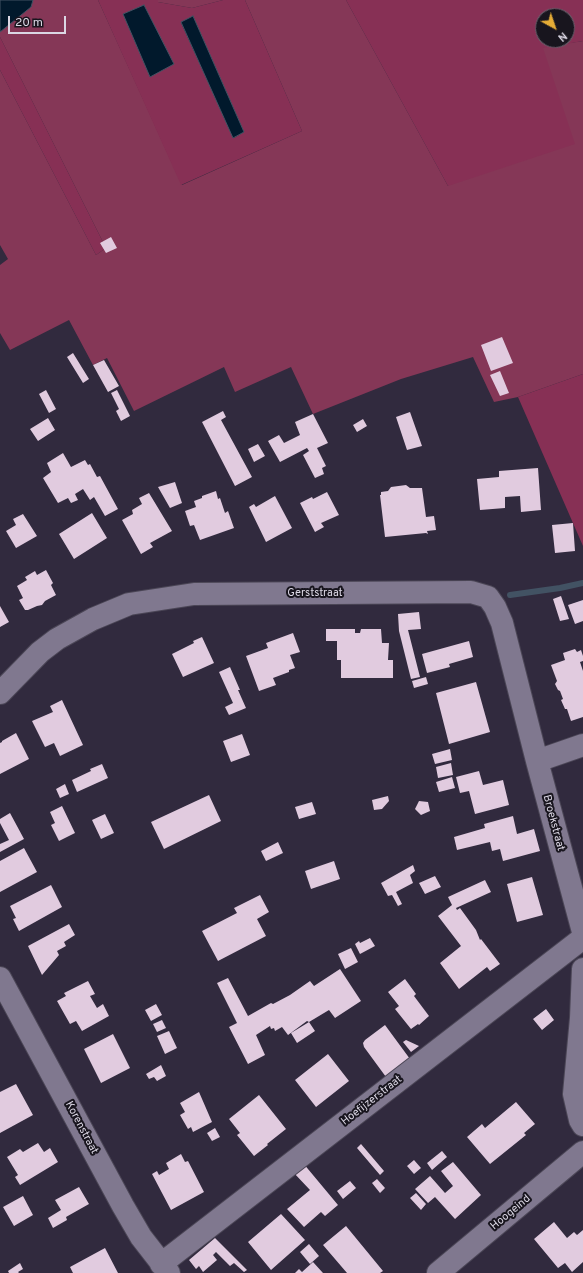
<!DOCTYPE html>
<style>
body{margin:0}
#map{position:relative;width:583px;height:1273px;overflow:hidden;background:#312a3e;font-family:Overpass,sans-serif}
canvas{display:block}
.north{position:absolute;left:535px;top:8px;width:40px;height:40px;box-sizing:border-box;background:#18151e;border:1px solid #66636d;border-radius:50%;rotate:140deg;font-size:11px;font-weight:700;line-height:16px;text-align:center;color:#dbd7e4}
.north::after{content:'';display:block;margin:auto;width:14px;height:18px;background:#e6ac36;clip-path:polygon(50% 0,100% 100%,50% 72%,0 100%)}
.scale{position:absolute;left:8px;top:16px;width:58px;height:18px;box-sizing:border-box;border:2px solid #dbd7e4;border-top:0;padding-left:5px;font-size:12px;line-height:14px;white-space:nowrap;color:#dbd7e4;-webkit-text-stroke:3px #18151e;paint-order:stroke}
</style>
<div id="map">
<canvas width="583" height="1273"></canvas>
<div class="north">N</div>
<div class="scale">20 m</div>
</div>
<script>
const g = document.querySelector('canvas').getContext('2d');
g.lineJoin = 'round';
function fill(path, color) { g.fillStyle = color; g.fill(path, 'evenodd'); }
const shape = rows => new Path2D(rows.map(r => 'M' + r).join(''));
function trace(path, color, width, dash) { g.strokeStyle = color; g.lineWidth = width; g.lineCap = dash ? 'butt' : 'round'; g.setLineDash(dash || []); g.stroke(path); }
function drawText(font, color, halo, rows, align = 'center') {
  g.font = font + ' Overpass,sans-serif'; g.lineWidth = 4; g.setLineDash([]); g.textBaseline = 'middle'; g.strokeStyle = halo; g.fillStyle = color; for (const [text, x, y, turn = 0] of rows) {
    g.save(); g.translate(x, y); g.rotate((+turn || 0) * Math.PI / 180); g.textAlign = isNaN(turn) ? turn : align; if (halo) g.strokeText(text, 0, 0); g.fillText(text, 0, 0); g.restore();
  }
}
const green = shape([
 [33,0,98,0,182,185,302,131,245,0,346,0,448,186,543,47,583,41,583,374,518,397,494,402,473,357,401,379,313,414,291,367,235,392,224,367,134,411,107,358,93,365,69,320,10,350,0,333,0,265,8,259,0,245,0,70,96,255,106,248,0,37,0,32,31,7],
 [158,0,223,0,192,8,158,2]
]);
const forest = shape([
 [98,0,158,0,158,2,192,8,223,0,245,0,302,131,181,185],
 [193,16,244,132,234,138,181,23],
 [346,0,583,0,583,41,543,48,575,144,448,186],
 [543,16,567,16,567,40,543,40],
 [0,37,106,248,96,255,0,70],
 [583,374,583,546,518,397]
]);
const water = shape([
 [0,0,33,0,31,7,0,32,0,0],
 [144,5,174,64,150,77,123,14,144,5],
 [193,16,244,132,233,138,181,22,193,16]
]);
const stream = shape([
 [510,595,560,588,583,583]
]);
const building = shape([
 [111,237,117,248,106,253,100,243],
 [502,337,513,363,491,371,481,345],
 [73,353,89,379,83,383,67,357],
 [104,360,119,386,108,392,93,365],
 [500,371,509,393,500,396,490,375],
 [46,390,56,409,49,413,39,394],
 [117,390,130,416,121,421,116,411,119,409,111,393],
 [223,411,226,417,221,420,252,477,235,486,202,422],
 [410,412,422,446,407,450,396,417],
 [313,414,328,443,317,448,326,466,322,468,324,474,315,478,303,455,309,451,307,448,280,462,268,441,279,435,284,443,300,435,295,422],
 [48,418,55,430,38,441,30,429],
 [363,419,367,426,357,432,353,425],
 [258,444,265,456,254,462,248,449],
 [63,453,71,467,85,460,88,465,90,464,97,477,100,476,118,509,105,516,94,497,90,500,83,489,75,494,78,500,71,503,68,498,58,503,43,478,51,472,47,463],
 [538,468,541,510,521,512,520,496,505,497,505,508,480,510,477,479,499,477,499,471],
 [175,482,182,503,170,508,158,487],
 [406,485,410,488,422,488,426,517,434,516,436,530,427,531,428,534,426,533,385,537,380,495,381,495,381,492,388,491,391,487],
 [216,491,218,499,220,498,225,513,228,511,234,528,200,540,194,525,190,526,185,511,196,507,194,501,202,498,202,496],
 [327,492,339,515,321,523,324,527,315,532,300,503,312,497,313,499],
 [149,493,172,531,150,543,153,547,141,554,122,520,133,514,132,510,142,504,139,498],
 [275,496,292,528,266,542,249,507,254,504,256,507],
 [92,513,107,538,74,559,59,534],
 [23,514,37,536,16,548,6,531,16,525,13,519],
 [573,523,575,551,555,553,552,525],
 [46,570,53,583,51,585,56,595,45,601,42,605,37,606,28,610,25,610,19,600,23,598,17,586,27,580,25,577,35,571,37,575],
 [561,596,569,619,560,621,553,599],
 [583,600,583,621,575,624,568,605],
 [0,606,9,622,0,627],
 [419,612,421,629,408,630,420,677,411,679,399,631,398,614],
 [326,629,355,629,355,633,360,633,361,629,381,629,382,643,389,643,388,660,393,660,393,678,341,678,341,660,337,660,337,641,326,641],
 [293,633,300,652,290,655,295,668,289,670,289,672,273,678,276,685,259,691,246,656,268,648,266,643],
 [202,637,214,663,183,677,172,654,194,643,193,641],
 [469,641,473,657,449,664,450,667,427,673,422,654],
 [575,649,577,652,581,650,583,656,583,661,580,662,583,671,583,717,571,721,567,709,565,709,561,700,563,699,560,691,558,690,555,684,557,681,551,665,565,660,563,653],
 [230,667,240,690,238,690,246,708,229,715,225,707,233,703,219,672],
 [426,677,428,684,414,688,412,681],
 [476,682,490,732,449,744,436,693],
 [62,700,83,745,60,756,54,743,45,747,32,721,53,712,50,706],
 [16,733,29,759,0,774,0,743,2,742,2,741],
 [242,734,250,755,231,762,223,741],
 [450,749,452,760,435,764,432,754],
 [451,763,453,775,438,778,436,767],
 [102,764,108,778,77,792,72,780,91,771,90,769],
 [479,771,483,785,503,780,509,805,475,814,469,791,460,793,456,777],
 [452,777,455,788,439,792,436,782],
 [65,784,69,794,60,798,56,789],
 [209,795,221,821,164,849,151,822],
 [388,796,389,801,382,809,374,810,372,800],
 [419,801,428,802,430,811,421,815,415,809],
 [312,802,316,814,299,819,295,807],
 [62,806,75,833,59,841,51,825,55,823,50,812],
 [10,813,24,839,0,852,0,844,9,840,0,823,0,819],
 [105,814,114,833,101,839,92,820],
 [513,816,517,834,534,829,540,851,503,861,500,849,492,851,490,842,457,850,454,837,485,828,484,824],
 [278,842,283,853,266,861,261,851],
 [24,848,37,872,0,892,0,861],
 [334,861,340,879,311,889,305,871],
 [413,865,415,871,410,875,413,883,396,892,402,904,398,906,392,895,388,896,381,883],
 [435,876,441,887,425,894,419,883],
 [532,877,543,915,517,922,507,884],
 [485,880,491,892,456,908,457,910,460,908,476,930,480,940,481,939,500,964,490,971,487,967,459,989,440,963,461,946,438,916,452,905,448,897],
 [51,885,62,907,19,931,13,919,16,918,10,906],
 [260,895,269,912,257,919,266,936,218,961,202,931,237,913,234,908],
 [69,924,75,935,64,942,66,946,57,951,59,955,42,975,28,946],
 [370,938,375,946,360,954,355,944,359,941,360,943],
 [351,948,358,962,345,969,338,954],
 [340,969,361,1001,335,1018,329,1010,309,1022,307,1021,288,1035,282,1027,275,1031,274,1028,271,1029,270,1026,256,1035,265,1055,248,1064,229,1027,237,1023,217,983,228,978,248,1016,271,1003,273,1004,290,995,310,981,314,986],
 [405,979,416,994,414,996,429,1016,419,1025,418,1024,411,1029,395,1009,399,1006,388,992],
 [88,981,95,994,90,996,97,1008,103,1004,109,1016,82,1031,76,1021,70,1024,57,1001,66,996,64,993],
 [156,1004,162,1015,151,1021,145,1010],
 [546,1009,554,1020,542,1030,533,1019],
 [162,1020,166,1028,157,1032,153,1024],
 [309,1022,315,1031,297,1043,291,1033],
 [385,1025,410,1059,386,1077,364,1047,363,1043,365,1040],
 [169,1031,177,1048,165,1054,157,1036],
 [113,1034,130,1068,101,1083,84,1049],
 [406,1040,419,1046,411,1052,403,1042],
 [328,1054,349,1081,316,1107,295,1080],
 [161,1065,166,1076,157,1081,154,1077,149,1079,146,1074],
 [16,1084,33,1115,0,1133,0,1092],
 [199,1092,212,1122,193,1132,191,1127,188,1129,180,1115,185,1112,180,1103],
 [259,1095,286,1129,267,1144,268,1145,254,1156,237,1135,240,1133,229,1119],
 [516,1102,535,1124,524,1133,526,1135,490,1164,467,1137,482,1124,485,1128],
 [215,1128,220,1137,212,1141,207,1133],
 [38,1143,44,1152,50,1148,58,1162,20,1185,15,1177,18,1175,7,1157,20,1149,23,1152],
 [361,1144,384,1171,380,1175,357,1148],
 [442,1151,447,1157,432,1170,427,1163],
 [181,1154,185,1162,188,1161,204,1192,171,1210,152,1174,157,1171,159,1175,169,1169,166,1163],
 [414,1160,421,1168,414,1174,407,1166],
 [453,1162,481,1195,455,1219,435,1197,428,1203,415,1189,430,1176,445,1193,453,1186,441,1171],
 [303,1163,338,1205,325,1216,321,1212,304,1227,287,1209,310,1190,293,1172],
 [377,1179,385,1188,380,1193,372,1183],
 [350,1181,356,1188,343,1199,337,1191],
 [79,1187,89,1204,66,1217,67,1220,53,1228,48,1218,61,1210,55,1200],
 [416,1193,426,1204,421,1210,410,1198],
 [23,1196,33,1215,14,1226,3,1207],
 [281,1214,305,1240,271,1270,248,1242],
 [554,1222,567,1238,574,1232,577,1235,583,1230,583,1262,572,1272,565,1263,558,1268,534,1239],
 [346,1226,383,1271,380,1273,347,1273,323,1245],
 [215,1238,247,1270,244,1272,234,1263,230,1266,216,1252,213,1255,217,1260,203,1272,199,1266,196,1269,189,1260],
 [309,1244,319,1256,310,1264,300,1252],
 [105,1248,118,1273,73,1273,70,1267],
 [313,1262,323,1273,295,1273,299,1269,302,1272],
 [20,1263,23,1269,18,1272,19,1273,9,1273,8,1271]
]);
const minor = shape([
 [0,693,40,652,57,639,93,619,129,604,194,594,471,592,488,597,495,607,502,623,537,761,583,932],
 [537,761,583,745],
 [583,969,581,1018,574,1094,580,1120,583,1125],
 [0,978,123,1206,141,1237,169,1273],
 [161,1264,583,938],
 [438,1273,583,1152]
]);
const streetNames = [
 ["Gerststraat",315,594],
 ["Broekstraat",553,823,75],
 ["Hoefijzerstraat",372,1101,-38],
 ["Korenstraat",81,1128,62],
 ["Hoogeind",511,1213,-40]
];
fill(green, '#853757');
fill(forest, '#873055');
fill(water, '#01192c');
trace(water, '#425263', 1);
trace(stream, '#425263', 6);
fill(building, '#e1cbdf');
trace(minor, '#4b4656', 24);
trace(minor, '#80788f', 22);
drawText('11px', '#dbd7e4', '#18151e', streetNames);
</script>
